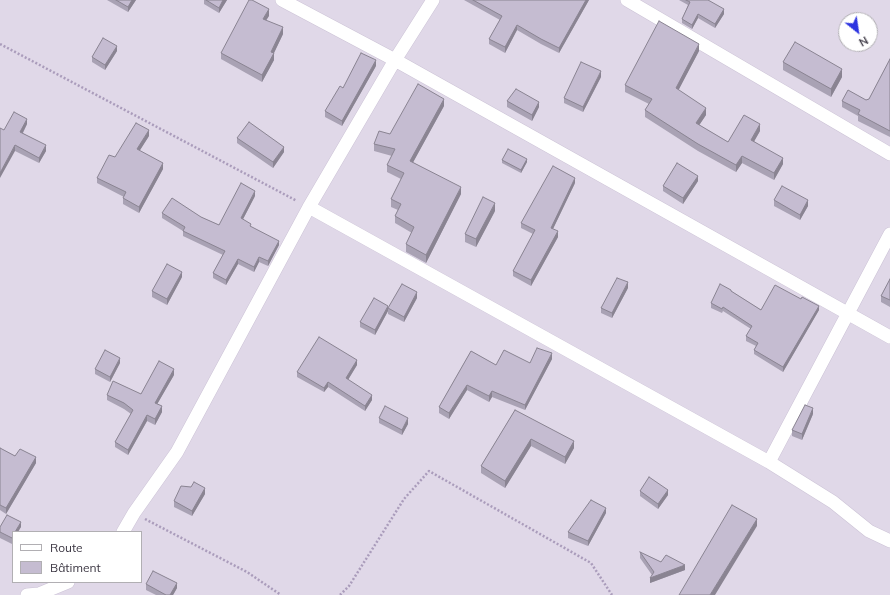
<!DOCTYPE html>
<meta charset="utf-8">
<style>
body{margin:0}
#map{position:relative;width:890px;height:595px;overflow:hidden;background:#ebe5f0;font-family:Mulish,sans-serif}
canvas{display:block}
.legend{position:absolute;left:12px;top:531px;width:130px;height:52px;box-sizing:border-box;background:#fff;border:1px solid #b1afb3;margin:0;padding:5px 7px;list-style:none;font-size:12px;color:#3b3642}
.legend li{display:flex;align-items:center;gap:8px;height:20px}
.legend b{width:20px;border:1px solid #b1afb3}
.north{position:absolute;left:838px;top:12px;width:40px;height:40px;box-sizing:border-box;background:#fff;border:1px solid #b1afb3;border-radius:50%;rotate:150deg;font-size:11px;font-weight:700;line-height:16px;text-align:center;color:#3b3642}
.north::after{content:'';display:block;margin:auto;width:14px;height:18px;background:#2d34e0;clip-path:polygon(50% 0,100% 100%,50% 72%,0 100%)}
</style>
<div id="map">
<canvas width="890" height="595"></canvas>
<ul class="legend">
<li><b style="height:5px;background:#fff"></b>Route</li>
<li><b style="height:11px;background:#c5bcd1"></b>Bâtiment</li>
</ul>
<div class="north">N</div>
</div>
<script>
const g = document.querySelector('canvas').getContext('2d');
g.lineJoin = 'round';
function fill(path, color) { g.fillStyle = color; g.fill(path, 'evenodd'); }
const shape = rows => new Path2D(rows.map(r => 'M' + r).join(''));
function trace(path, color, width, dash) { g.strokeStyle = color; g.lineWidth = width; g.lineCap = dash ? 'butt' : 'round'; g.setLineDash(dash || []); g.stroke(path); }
const residential = shape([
 [0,0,890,0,890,595,0,595],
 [846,20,870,20,870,44,846,44],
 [13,532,141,532,141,582,13,582]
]);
const path = shape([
 [0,44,297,201],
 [145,519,247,572,281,595],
 [340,595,349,586,404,499,429,471,591,563,612,595]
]);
const minor = shape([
 [282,0,395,60,890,337],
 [627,0,890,154],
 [309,207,769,462,833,502,869,531,890,541],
 [769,462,890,234],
 [123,532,134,513,177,452,309,207,395,60,433,0],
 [27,595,39,594,68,582]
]);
const wall = shape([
 [107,0,136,0,128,12],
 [204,0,227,0,219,13,204,4],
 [464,0,589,0,559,53,541,44,517,30,505,53,489,44,489,39,500,20],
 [679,0,708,0,724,14,715,28,698,18,692,29,682,23,682,19,688,5],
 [269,16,266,20,283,34,274,53,274,60,262,82,221,59,221,53],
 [117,51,105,70,92,62,92,57],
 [699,51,678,90,706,115,699,125,728,142,760,131,754,141,783,164,774,180,742,163,736,172,698,151,645,117,645,110,649,104,625,92,625,85],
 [890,59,890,137,858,121,858,116,842,107,842,101,866,100,869,99],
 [783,62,842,77,831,97,783,70],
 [376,66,342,126,325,117,325,111],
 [601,77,583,112,564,103,564,98],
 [507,101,539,107,532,121,507,107],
 [444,106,413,162,461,194,426,263,406,252,406,244,412,233,395,223,395,216,398,210,391,207,391,199,401,179,387,172,387,165,392,156,374,151,374,144,390,134],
 [27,124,23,133,46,151,39,163,15,151,4,130],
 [149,136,139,151,163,169,139,213,123,204,123,198,124,197,97,183,97,178,115,157],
 [237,138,284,152,273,168,237,143],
 [502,160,527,162,521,173,502,163],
 [698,181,683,204,663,191,663,186],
 [575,183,553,229,558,237,531,286,513,276,513,271,533,234,521,228,521,223],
 [255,196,243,219,251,227,279,245,268,266,259,262,254,272,238,264,226,285,213,278,213,273,223,255,183,236,183,231,162,218,162,213,201,217,219,225],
 [774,200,808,206,800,220,774,206],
 [495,211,476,247,465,242,465,234],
 [182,277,167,305,152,297,152,291],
 [890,279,890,307,881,302,881,296],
 [628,288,612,318,601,313,601,308],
 [731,291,761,310,819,310,783,372,754,354,754,350,756,346,746,341,746,336,751,329,723,311,722,313,711,308,711,303],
 [417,298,404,322,388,314,388,308],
 [388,311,375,335,360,327,360,322],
 [471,351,496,365,530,363,552,359,525,410,492,397,489,402,467,390,449,419,439,413,439,407],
 [120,363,110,382,95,374,95,369],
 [357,365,348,380,372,400,365,411,328,387,324,392,297,377,297,372],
 [174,375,157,404,162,412,155,425,147,421,128,455,115,447,115,442,131,414,124,409,107,400,107,395,141,394],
 [515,410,574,448,565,464,531,446,505,488,481,473,481,466],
 [813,414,802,440,792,436,792,430],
 [379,418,408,424,402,435,379,423],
 [0,448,15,456,36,463,6,514,0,510],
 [640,491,668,495,658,509,640,496],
 [205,494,192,516,174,507,174,501],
 [606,513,588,546,568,538,568,532],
 [0,527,21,527,13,532,13,541,12,544,0,538],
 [640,552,661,562,685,570,650,583,652,575,640,558],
 [146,584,177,588,173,595,156,595,146,590]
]);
const shadedWall = shape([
 [132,0,136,0,128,12,128,7],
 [223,0,227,0,219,13,219,8],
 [586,0,589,0,559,53,559,48],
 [269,9,269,16,263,25,263,19],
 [724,9,724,14,715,28,715,24],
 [698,14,698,18,692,29,692,25],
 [517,25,517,30,505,53,505,47],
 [283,27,283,34,273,55,274,53,274,60,262,82,262,75,271,52],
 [699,44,699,51,676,95,676,88],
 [117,46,117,51,105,70,105,65],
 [376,60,376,66,342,126,342,121],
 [842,69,842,77,831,97,831,89],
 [601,71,601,77,583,112,583,107],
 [444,99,444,106,410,168,410,161],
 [539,102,539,107,532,121,532,115],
 [706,108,706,115,696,130,696,123],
 [27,119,27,124,20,138,20,132],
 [760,124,760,131,751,147,751,140],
 [149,130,149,136,137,155,137,149],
 [15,145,15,151,0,178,0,173],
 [46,145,46,151,39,163,39,158],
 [284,147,284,152,273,168,273,162],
 [742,156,742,163,736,172,736,165],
 [783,158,783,164,774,180,774,173],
 [527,159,527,162,521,173,521,170],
 [163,163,163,169,139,213,139,207],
 [698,176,698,181,683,204,683,198],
 [575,178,575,183,551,233,551,228],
 [461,187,461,194,426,263,426,255],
 [255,191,255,196,241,223,241,218],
 [808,200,808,206,800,220,800,215],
 [495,203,495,211,476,247,476,239],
 [558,231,558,237,531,286,531,280],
 [279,241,279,245,268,266,268,261],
 [259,257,259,262,254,272,254,267],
 [238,259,238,264,226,285,226,280],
 [182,272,182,277,167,305,167,299],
 [628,282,628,288,612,318,612,313],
 [417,292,417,298,404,322,404,317],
 [388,306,388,311,375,335,375,330],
 [819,306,819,310,783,372,783,367],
 [552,353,552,359,525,410,525,405],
 [120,358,120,363,110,382,110,377],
 [357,360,357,365,346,383,346,378],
 [174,369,174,375,155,408,155,403],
 [328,382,328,387,324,392,324,388],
 [467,385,467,390,449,419,449,413],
 [492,391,492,397,489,402,489,396],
 [372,395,372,400,365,411,365,406],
 [162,406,162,412,155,425,155,419],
 [813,408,813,414,802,440,802,434],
 [147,415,147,421,128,455,128,450],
 [408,418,408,424,402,435,402,430],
 [531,439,531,446,505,488,505,481],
 [574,441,574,448,565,464,565,457],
 [36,457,36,463,6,514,6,508],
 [205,488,205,494,192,516,192,511],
 [668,490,668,495,658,509,658,504],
 [606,508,606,513,588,546,588,541],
 [757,519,757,526,715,595,710,595],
 [21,522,21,527,18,532,15,532],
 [13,536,13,541,12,544,12,538],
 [685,565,685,570,650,583,650,578],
 [177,583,177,588,173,595,170,595]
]);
const building = shape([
 [116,0,132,0,128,7,116,0],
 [206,0,223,0,219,8,206,0],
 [249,0,252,0,269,9,263,19,283,27,271,52,274,53,262,75,221,53,249,0],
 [473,0,586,0,559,48,541,39,517,25,505,47,489,39,502,16,473,0],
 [686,0,708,0,724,9,715,24,698,14,692,25,682,19,690,2,686,0],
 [659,21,699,44,676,88,706,108,696,123,728,142,744,115,760,124,751,140,783,158,774,173,742,156,736,165,698,144,645,110,652,99,625,85,659,21],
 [103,38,117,46,105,65,92,57,103,38],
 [795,42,842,69,831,89,783,62,795,42],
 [361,53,376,60,342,121,325,111,340,86,343,88,361,53],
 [890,59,890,131,858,114,860,110,842,101,848,90,866,100,869,99,890,59],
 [581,62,601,71,583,107,564,98,581,62],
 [418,84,444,99,410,161,461,187,426,255,406,244,414,227,395,216,401,204,391,199,404,173,387,165,395,149,374,144,379,131,390,134,418,84],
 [516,89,539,102,532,115,507,101,516,89],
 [14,112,27,119,20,132,46,145,39,158,15,145,0,173,0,128,4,130,14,112],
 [249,122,284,147,273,162,237,138,249,122],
 [136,123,149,130,137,149,163,163,139,207,123,198,126,192,97,178,109,155,115,157,136,123],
 [508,149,527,159,521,170,502,160,508,149],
 [677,163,698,176,683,198,663,186,677,163],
 [553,166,575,178,551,228,558,231,531,280,513,271,535,230,521,223,553,166],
 [241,183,255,191,241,218,251,224,250,226,279,241,268,261,259,257,254,267,238,259,226,280,213,273,225,251,183,231,185,227,162,213,172,198,201,217,219,225,241,183],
 [782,186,808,200,800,215,774,200,782,186],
 [483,197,495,203,476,239,465,234,483,197],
 [167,264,182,272,167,299,152,291,167,264],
 [617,278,628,282,612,313,601,308,617,278],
 [890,279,890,300,881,296,890,279],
 [402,284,417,292,404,317,388,308,402,284],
 [720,284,731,290,731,291,761,310,775,285,801,299,802,297,819,306,783,367,754,350,758,343,746,336,752,326,723,307,722,309,711,303,720,284],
 [374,298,388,306,375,330,360,322,374,298],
 [319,337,357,360,346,378,372,395,365,406,328,382,324,388,297,372,319,337],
 [537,348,552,353,525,405,492,391,489,396,467,385,449,413,439,407,471,351,496,365,504,350,530,363,537,348],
 [105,350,120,358,110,377,95,369,105,350],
 [159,361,174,369,155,403,162,406,155,419,147,415,128,450,115,442,133,410,124,403,107,395,113,381,141,394,159,361],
 [805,405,813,408,802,434,792,430,805,405],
 [385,406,408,418,402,430,379,418,385,406],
 [515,410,574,441,565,457,531,439,505,481,481,466,515,410],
 [0,448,15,456,20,449,36,457,6,508,0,505,0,448],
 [649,477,668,490,658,504,640,491,649,477],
 [194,482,205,488,192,511,174,501,181,486,191,487,194,482],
 [591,500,606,508,588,541,568,532,591,500],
 [732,505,757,519,710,595,679,595,732,505],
 [7,515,21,522,15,532,13,532,13,536,12,538,0,532,0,527,7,515],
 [640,552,661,562,666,555,685,565,650,578,654,572,640,552],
 [153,571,177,583,170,595,166,595,146,584,153,571]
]);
fill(residential, '#e0d8e8');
trace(minor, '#ccc3d6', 14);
trace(path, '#aa9cbb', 2.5, [2, 2]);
trace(minor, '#fff', 13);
fill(wall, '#a9a2b4');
fill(shadedWall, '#8a8492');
fill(building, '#c5bcd1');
trace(building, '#8a8492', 1);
</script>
